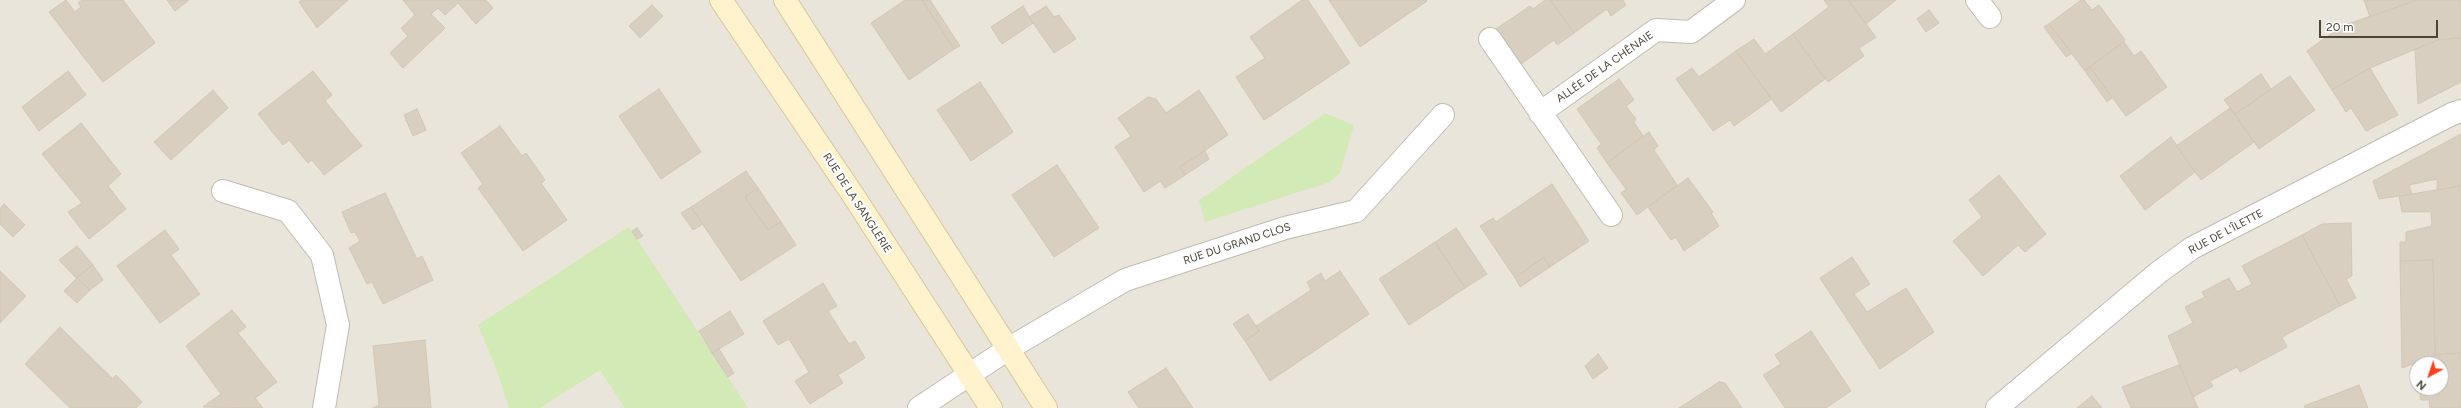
<!DOCTYPE html>
<meta charset="utf-8">
<style>
body{margin:0}
#map{position:relative;width:2461px;height:408px;overflow:hidden;background:#f6f3ec;font-family:Figtree,sans-serif}
canvas{display:block}
.north{position:absolute;left:2409px;top:356px;width:40px;height:40px;box-sizing:border-box;background:#fff;border:1px solid #b7b4b0;border-radius:50%;rotate:220deg;font-size:11px;font-weight:700;line-height:16px;text-align:center;color:#4b4439}
.north::after{content:'';display:block;margin:auto;width:14px;height:18px;background:#fc3f1d;clip-path:polygon(50% 0,100% 100%,50% 72%,0 100%)}
.scale{position:absolute;left:2319px;top:20px;width:119px;height:18px;box-sizing:border-box;border:2px solid #4b4439;border-top:0;padding-left:5px;font-size:12px;line-height:14px;white-space:nowrap;color:#4b4439;-webkit-text-stroke:3px #fff;paint-order:stroke}
</style>
<div id="map">
<canvas width="2461" height="408"></canvas>
<div class="north">N</div>
<div class="scale">20 m</div>
</div>
<script>
const g = document.querySelector('canvas').getContext('2d');
g.lineJoin = 'round';
function fill(path, color) { g.fillStyle = color; g.fill(path, 'evenodd'); }
const shape = rows => new Path2D(rows.map(r => 'M' + r).join(''));
function trace(path, color, width, dash) { g.strokeStyle = color; g.lineWidth = width; g.lineCap = dash ? 'butt' : 'round'; g.setLineDash(dash || []); g.stroke(path); }
function drawText(font, color, halo, rows, align = 'center') {
  g.font = font + ' Figtree,sans-serif'; g.lineWidth = 4; g.setLineDash([]); g.textBaseline = 'middle'; g.strokeStyle = halo; g.fillStyle = color; for (const [text, x, y, turn = 0] of rows) {
    g.save(); g.translate(x, y); g.rotate((+turn || 0) * Math.PI / 180); g.textAlign = isNaN(turn) ? turn : align; if (halo) g.strokeText(text, 0, 0); g.fillText(text, 0, 0); g.restore();
  }
}
const residential = shape([
 [0,0,2461,0,2461,408,0,408],
 [2417,364,2441,364,2441,388,2417,388]
]);
const green = shape([
 [1325,113,1354,125,1340,173,1330,182,1205,222,1199,200],
 [629,227,748,408,625,408,600,370,540,408,509,408,496,368,478,325]
]);
const building = shape([
 [66,0,75,12,81,7,78,3,82,0,123,0,155,43,103,82,49,12,66,0],
 [167,0,189,0,175,11,167,0],
 [302,0,348,0,317,28,299,2,302,0],
 [403,0,486,0,493,8,476,24,458,3,445,15,438,8,431,14,445,28,403,68,390,53,408,36,401,28,415,15,403,0],
 [905,0,922,0,954,49,909,80,871,23,905,0],
 [922,0,930,0,960,46,954,49,922,0],
 [1302,0,1308,0,1350,63,1264,120,1236,77,1265,58,1250,37,1302,0],
 [1329,0,1426,0,1427,1,1360,47,1329,0],
 [1545,0,1550,0,1574,33,1557,45,1554,40,1521,64,1496,29,1530,6,1533,9,1545,0],
 [1550,0,1623,0,1626,5,1611,16,1607,9,1574,33,1550,0],
 [1824,0,1848,0,1876,37,1859,48,1864,56,1828,82,1793,34,1829,7,1824,0],
 [1848,0,1896,0,1866,24,1848,0],
 [2081,0,2084,0,2092,10,2099,5,2125,40,2085,71,2049,24,2081,0],
 [2364,0,2417,0,2370,17,2364,0],
 [2417,0,2461,0,2461,38,2438,40,2370,68,2332,90,2307,51,2342,26,2417,0],
 [652,5,663,16,640,38,629,26,652,5],
 [1023,6,1033,23,1002,44,991,27,1023,6],
 [1046,6,1054,17,1059,15,1076,39,1054,53,1029,17,1046,6],
 [1929,10,1939,23,1926,32,1917,19,1929,10],
 [2049,24,2072,53,2066,57,2044,27,2049,24],
 [1793,34,1825,79,1781,112,1736,51,1754,39,1765,54,1793,34],
 [2461,38,2461,82,2418,104,2415,49,2438,40,2461,38],
 [2124,42,2134,56,2141,51,2167,87,2126,116,2090,67,2124,42],
 [1736,51,1772,99,1734,126,1730,120,1713,131,1676,79,1692,68,1699,77,1736,51],
 [2090,67,2112,98,2107,102,2085,71,2090,67],
 [2370,68,2398,115,2366,131,2351,108,2346,112,2332,90,2370,68],
 [68,71,86,95,39,131,22,107,68,71],
 [313,71,332,95,325,101,362,146,324,175,312,160,308,163,289,140,283,145,258,114,313,71],
 [2261,74,2271,89,2235,114,2224,100,2261,74],
 [2290,76,2315,110,2259,149,2235,114,2290,76],
 [1619,79,1634,100,1626,106,1636,119,1634,122,1643,136,1607,163,1597,148,1601,144,1577,109,1619,79],
 [980,82,1013,132,971,161,937,110,980,82],
 [659,89,701,152,661,179,619,116,659,89],
 [213,90,228,108,171,160,154,142,213,90],
 [1199,90,1228,135,1180,167,1185,175,1165,188,1160,181,1144,192,1115,147,1131,136,1118,118,1148,97,1156,99,1166,113,1199,90],
 [2230,108,2254,142,2201,180,2176,146,2230,108],
 [417,109,426,130,413,136,404,115,417,109],
 [81,123,121,174,108,186,126,209,89,239,68,212,82,203,42,154,81,123],
 [500,126,522,156,526,153,545,180,541,183,567,220,523,251,478,188,483,184,461,153,500,126],
 [1649,132,1658,146,1654,150,1677,185,1637,215,1621,193,1626,189,1607,163,1649,132],
 [2461,134,2461,186,2437,190,2437,179,2409,185,2412,194,2379,199,2373,181,2461,134],
 [2171,137,2195,172,2145,210,2120,176,2171,137],
 [1205,151,1209,159,1185,175,1180,167,1205,151],
 [1057,165,1099,228,1054,257,1012,195,1057,165],
 [746,171,758,188,745,197,768,230,781,222,796,245,741,281,691,207,746,171],
 [1999,175,2046,234,2025,252,2018,245,1983,276,1953,241,1982,217,1969,200,1999,175],
 [1688,178,1713,212,1711,213,1719,226,1684,251,1676,237,1671,240,1648,207,1688,178],
 [1552,184,1589,241,1550,267,1544,257,1515,278,1480,226,1493,218,1496,222,1552,184],
 [2461,186,2461,353,2435,355,2433,260,2400,261,2400,242,2406,242,2406,232,2432,226,2431,212,2402,212,2399,196,2461,186],
 [758,188,781,222,768,230,745,197,758,188],
 [385,193,417,259,422,256,433,280,383,304,372,282,367,284,349,248,360,241,355,232,351,233,342,212,385,193],
 [4,204,25,225,13,237,0,224,0,209,4,204],
 [691,207,703,224,693,230,681,213,691,207],
 [2351,223,2352,276,2346,279,2356,298,2340,306,2302,235,2322,224,2351,223],
 [637,228,643,236,637,239,632,231,637,228],
 [1456,228,1487,274,1465,288,1435,242,1456,228],
 [165,230,179,249,171,255,200,294,160,323,117,266,165,230],
 [2302,235,2340,306,2282,337,2287,347,2240,372,2237,367,2210,381,2213,386,2193,397,2168,336,2193,323,2185,307,2205,297,2202,292,2229,278,2237,292,2252,284,2242,266,2302,235],
 [1435,242,1465,288,1409,325,1379,279,1435,242],
 [77,246,93,265,76,278,59,260,77,246],
 [1544,257,1550,267,1520,287,1515,278,1544,257],
 [1852,257,1870,284,1854,294,1867,312,1906,288,1934,332,1880,369,1820,278,1852,257],
 [2433,260,2435,355,2402,368,2400,261,2433,260],
 [93,265,103,280,90,290,76,278,93,265],
 [0,271,26,296,0,323,0,271],
 [1340,271,1369,314,1270,381,1245,341,1259,331,1256,326,1311,290,1307,282,1321,273,1325,281,1340,271],
 [77,278,90,290,77,303,64,291,77,278],
 [823,283,837,306,828,311,849,344,855,341,865,358,838,375,843,383,810,404,795,381,809,372,789,339,778,345,763,321,823,283],
 [232,310,246,327,238,333,277,382,255,398,263,408,203,407,221,394,186,346,232,310],
 [730,311,744,334,712,353,699,331,730,311],
 [1248,314,1259,331,1245,341,1233,324,1248,314],
 [60,327,113,379,116,375,142,402,136,408,70,408,25,364,60,327],
 [1811,331,1851,391,1826,408,1785,408,1763,375,1781,364,1775,355,1811,331],
 [425,340,431,408,373,408,379,405,373,346,425,340],
 [719,349,734,373,728,377,712,353,719,349],
 [2461,353,2461,408,2430,408,2429,400,2421,400,2419,388,2441,388,2441,364,2417,364,2417,369,2416,363,2438,354,2461,353],
 [1598,354,1608,368,1593,379,1585,366,1598,354],
 [2179,365,2198,408,2131,408,2122,387,2179,365],
 [1166,368,1193,408,1139,408,1128,392,1166,368],
 [1719,382,1725,383,1742,408,1679,408,1719,382],
 [2359,385,2368,408,2305,408,2304,406,2359,385],
 [2092,396,2102,408,2077,408,2092,396]
]);
const street = shape([
 [1977,0,1990,17],
 [1490,39,1611,215],
 [1540,113,1656,30,1691,32,1734,0],
 [223,191,288,211,322,255,338,325,324,408],
 [919,408,1008,349,1125,280,1285,228,1356,211,1443,115],
 [1997,408,2159,272,2192,248,2452,114,2461,111]
]);
const secondary = shape([
 [721,0,855,198,991,408],
 [785,0,1046,408]
]);
const streetNames = [
 ["ALLÉE DE LA CHÊNAIE",1605,67,-35],
 ["RUE DE LA SANGLERIE",857,203,57],
 ["RUE DE L'ÎLETTE",2226,232,-28],
 ["RUE DU GRAND CLOS",1237,244,-18]
];
fill(residential, '#eae5da');
fill(green, '#d2eab5');
fill(building, '#d8cfc1');
trace(building, '#d3c7b4', 1);
trace(street, '#c2bbae', 24);
trace(secondary, '#d6c79b', 24);
trace(street, '#fff', 22);
trace(secondary, '#fff3cd', 22);
drawText('11px', '#4b4439', '#fff', streetNames);
</script>
